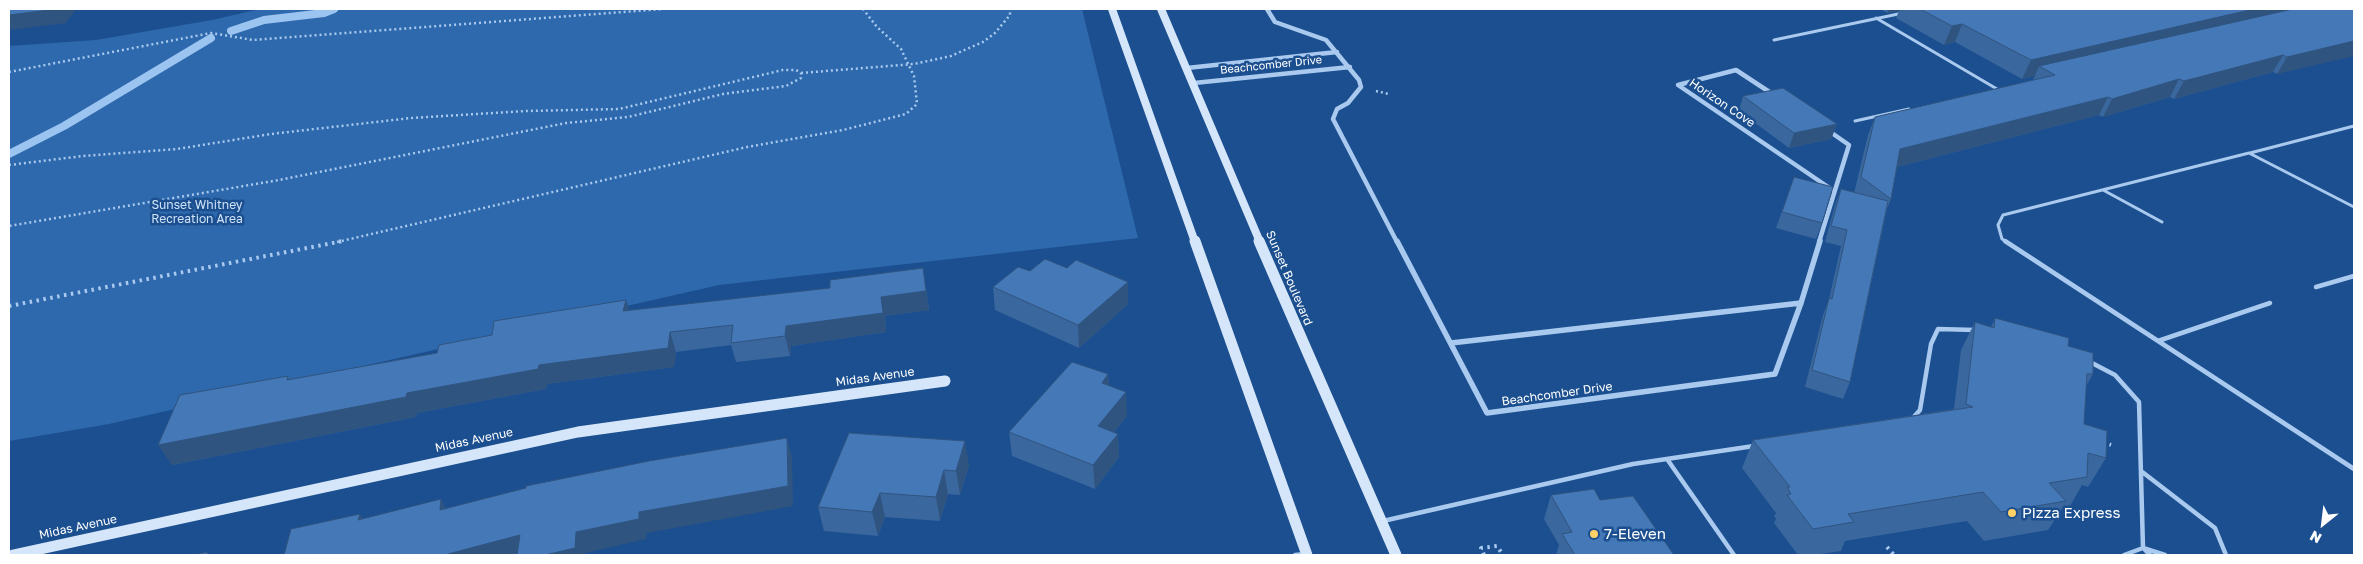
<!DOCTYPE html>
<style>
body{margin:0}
#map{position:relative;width:2363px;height:564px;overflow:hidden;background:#1b4f8f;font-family:"Golos Text",sans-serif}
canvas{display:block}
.frame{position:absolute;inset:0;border:10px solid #fff;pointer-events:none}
.north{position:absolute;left:2298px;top:499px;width:50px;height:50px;-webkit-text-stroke:4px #1b4f8f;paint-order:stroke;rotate:209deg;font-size:14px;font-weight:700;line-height:20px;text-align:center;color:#fff}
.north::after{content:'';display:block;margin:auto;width:18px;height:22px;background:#fff;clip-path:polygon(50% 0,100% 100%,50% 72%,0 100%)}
</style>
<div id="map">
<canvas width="2363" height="564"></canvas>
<div class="frame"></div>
<div class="north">N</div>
</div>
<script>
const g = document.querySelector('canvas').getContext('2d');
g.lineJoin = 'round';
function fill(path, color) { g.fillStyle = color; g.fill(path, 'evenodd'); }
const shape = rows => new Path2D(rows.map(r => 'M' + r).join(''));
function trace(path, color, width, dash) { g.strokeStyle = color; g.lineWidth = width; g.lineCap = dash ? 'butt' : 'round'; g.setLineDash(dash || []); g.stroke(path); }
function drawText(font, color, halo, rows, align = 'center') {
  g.font = font + ' "Golos Text",sans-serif'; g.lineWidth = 5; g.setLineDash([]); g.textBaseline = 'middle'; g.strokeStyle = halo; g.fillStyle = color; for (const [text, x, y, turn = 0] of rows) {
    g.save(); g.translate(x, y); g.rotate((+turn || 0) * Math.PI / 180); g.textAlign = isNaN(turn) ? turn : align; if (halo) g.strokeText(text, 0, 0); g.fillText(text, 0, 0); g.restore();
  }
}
const green = shape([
 [260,9,1082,9,1138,238,719,285,109,424,9,441,9,46,96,40,212,20]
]);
const stream = shape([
 [231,31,264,20,324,13,334,9],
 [9,154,64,126,211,38]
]);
const pathFar1 = shape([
 [9,72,211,33,253,40,663,9],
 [801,73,914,64,951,56,983,42,995,33,1010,15,1010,9],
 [1376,91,1389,94],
 [9,165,83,156,177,149,271,134,411,118,526,111,619,109,783,70,796,70,801,73,801,78,786,86,723,94,628,117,566,123,279,180,9,226],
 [337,242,747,147,843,130,906,114,917,104,914,76,901,49,877,27,863,9]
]);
const path = shape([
 [9,306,343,241],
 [2103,442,2111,445],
 [1887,547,1894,555],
 [1484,555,1481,548,1497,546,1503,555]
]);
const laneFar1 = shape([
 [1876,18,1997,89],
 [1774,40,1903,13],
 [1855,121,1909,109],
 [2250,153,2354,126],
 [2103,190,2162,222],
 [2007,242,2002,239,1998,225,2003,215,2249,153,2354,207]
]);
const lane = shape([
 [2005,241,2354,469],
 [2316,287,2354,276],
 [2158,341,2270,303],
 [2090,362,2115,375,2139,402,2143,548,2124,555],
 [1912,419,1920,410,1931,344,1938,329,1975,330],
 [1667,459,1734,555],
 [2141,471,2215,528,2226,555],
 [1383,521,1633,464,1754,446],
 [2143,548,2165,555],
 [2145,550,2150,555],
 [1295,555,1305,554]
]);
const streetFar1 = shape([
 [1267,9,1275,22,1326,40,1359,80,1361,87,1348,103,1337,109,1333,119,1397,242],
 [1187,68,1337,52],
 [1194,83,1350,67],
 [1774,95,1736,70,1678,85,1834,191],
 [1819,242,1849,145,1829,131]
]);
const street = shape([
 [1397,241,1487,413,1775,374,1801,303,1820,241],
 [1451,343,1801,303]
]);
const secondaryFar1 = shape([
 [1112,9,1195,242],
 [1161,9,1260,242]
]);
const secondary = shape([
 [1195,241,1307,555],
 [1259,241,1396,555],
 [13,555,578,432,945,381]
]);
const wall = shape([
 [1880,9,2354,9,2277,74,2273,72,2174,99,2170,97,2103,117,2099,115,1897,167,1891,199,1887,209,1850,382,1843,399,1805,387,1823,315,1829,299,1841,246,1825,242,1835,205,1841,189,1854,193,1868,135,1875,117,2033,80,2035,76,2022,79,1955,42,1944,45,1896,18,1899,11,1887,13],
 [1743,96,1837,124,1831,139,1789,148,1739,111],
 [1794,177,1822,223,1816,239,1776,228],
 [1067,268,1128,304,1079,348,995,310,993,287,1030,271],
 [926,287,929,310,885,316,886,332,791,346,790,356,736,362,731,345,676,352,674,367,547,384,546,389,417,413,416,417,172,465,288,376,291,380,437,353,492,335,626,300,629,310],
 [1995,318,2068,346,2093,374,2086,386,2084,424,2106,458,2088,487,2082,485,2070,506,2063,507,2048,530,1984,541,1967,521,1845,541,1841,551,1814,555,1798,555,1774,523,1776,519,1774,516,1776,513,1742,468,1753,440,1954,409,1961,350,1975,322,1991,327],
 [1108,374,1109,386,1127,416,1114,432,1118,434,1119,457,1095,489,1012,456,1009,432],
 [849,433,969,465,960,495,948,494,940,521,885,517,878,536,824,531,818,507],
 [1551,495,1600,500,1674,555,1556,555,1559,545,1544,519]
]);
const shadedWall = shape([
 [57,9,76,9,66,23,9,30,9,15],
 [1889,9,1900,9,1899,11,1887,13],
 [2254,9,2310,9,2039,66,2035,76,2022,79,2031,60],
 [1962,24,1955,42,1944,45,1952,26],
 [2354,41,2354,56,2277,74,2287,57],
 [2283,55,2273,72,2174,99,2184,81],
 [2179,79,2170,97,2103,117,2112,99],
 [2108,97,2099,115,1893,168,1900,149],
 [1837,124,1831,139,1789,148,1794,133],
 [923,268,929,310,885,316,886,332,791,346,790,356,785,336,786,326,881,297],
 [1128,282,1128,304,1079,348,1078,325],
 [626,300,632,319,623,311],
 [670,332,676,352,674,367,547,384,546,389,417,413,416,417,172,465,158,445,539,365],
 [1108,374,1110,398,1102,383],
 [1126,392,1127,416,1100,450,1098,426],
 [1118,434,1119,457,1095,489,1093,465],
 [787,438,792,458,793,506,647,533,646,539,585,553,585,555,545,555,576,532,639,512],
 [965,441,969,465,960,495,956,471],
 [944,470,948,494,940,521,936,497],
 [880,493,885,517,878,536,872,512],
 [441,499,451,520,440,510],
 [360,514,371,535,358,520],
 [520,535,530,555,448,555,448,554]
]);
const building = shape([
 [9,9,57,9,9,15,9,9],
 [1920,9,2254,9,2031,60,1962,24,1952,26,1920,9],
 [2293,9,2354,9,2354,41,2287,57,2283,55,2184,81,2179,79,2112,99,2108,97,1900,149,1891,199,1861,177,1875,117,2055,75,2039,66,2293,9],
 [1783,88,1837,124,1794,133,1743,96,1783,88],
 [1794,177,1833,187,1822,223,1782,212,1794,177],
 [1841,189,1888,201,1850,382,1812,370,1829,298,1832,299,1847,230,1831,226,1841,189],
 [1045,259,1067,268,1076,260,1128,282,1078,325,993,287,1018,267,1030,271,1045,259],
 [923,268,926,291,881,297,883,313,786,326,785,336,731,343,733,325,670,332,668,348,539,365,538,369,407,393,406,397,158,445,180,395,288,376,287,380,437,353,439,345,492,335,494,321,626,300,623,311,830,288,830,280,923,268],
 [1995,318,2069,338,2068,346,2093,353,2093,374,2087,374,2084,424,2107,431,2106,458,2088,453,2087,477,2049,483,2066,501,2001,512,1983,492,1848,514,1854,522,1813,529,1787,495,1791,494,1787,487,1790,487,1753,440,1973,407,1966,404,1975,322,1994,328,1995,318],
 [1072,362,1108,374,1102,383,1126,392,1098,426,1118,434,1093,465,1009,432,1072,362],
 [849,433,965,441,956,471,944,470,936,497,880,493,872,512,818,507,849,433],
 [787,438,788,486,639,512,639,519,576,532,575,548,545,555,517,555,520,535,448,554,448,555,284,555,291,529,360,514,358,520,441,499,440,510,526,488,526,486,649,461,787,438],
 [1594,489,1600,500,1633,496,1674,555,1575,555,1562,534,1572,532,1551,495,1594,489],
 [208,552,207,555,193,555,208,552]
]);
const markers = [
 [2012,513,5,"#ffd166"],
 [1594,534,5,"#ffd166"]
];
const farStreetnames = [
 ["Beachcomber Drive",1271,65,-6]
];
const streetNames = [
 ["Horizon Cove",1722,103,34],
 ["Sunset Boulevard",1289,278,67],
 ["Midas Avenue",875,377,-8],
 ["Beachcomber Drive",1557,394,-8],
 ["Midas Avenue",474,440,-12],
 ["Midas Avenue",78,527,-12]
];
const parkNames = [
 ["Sunset Whitney",197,205],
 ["Recreation Area",197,219]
];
const nearPoinames = [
 ["Pizza Express",2022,513],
 ["7-Eleven",1604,534]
];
fill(green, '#2e69ad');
trace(stream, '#9cc4f0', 8);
trace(pathFar1, '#a9c9ee', 2.5, [2, 3]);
trace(path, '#a9c9ee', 4, [2.5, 4.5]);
trace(laneFar1, '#a9c9ee', 3);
trace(lane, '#a9c9ee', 4.5);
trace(streetFar1, '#a9c9ee', 4.5);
trace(street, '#a9c9ee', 5.5);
trace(secondaryFar1, '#d6e6fa', 8);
trace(secondary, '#d6e6fa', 11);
fill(wall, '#3a679d');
fill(shadedWall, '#305480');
fill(building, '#4478b7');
trace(building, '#305480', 1);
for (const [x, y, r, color] of markers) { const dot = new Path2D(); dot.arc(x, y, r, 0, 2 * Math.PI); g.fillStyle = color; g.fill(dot); trace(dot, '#1b4f8f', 2); }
drawText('11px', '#fff', '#1b4f8f', farStreetnames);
drawText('12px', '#fff', '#1b4f8f', streetNames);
drawText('12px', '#cfe3fa', '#1b4f8f', parkNames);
drawText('15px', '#fff', '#1b4f8f', nearPoinames, 'left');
</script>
